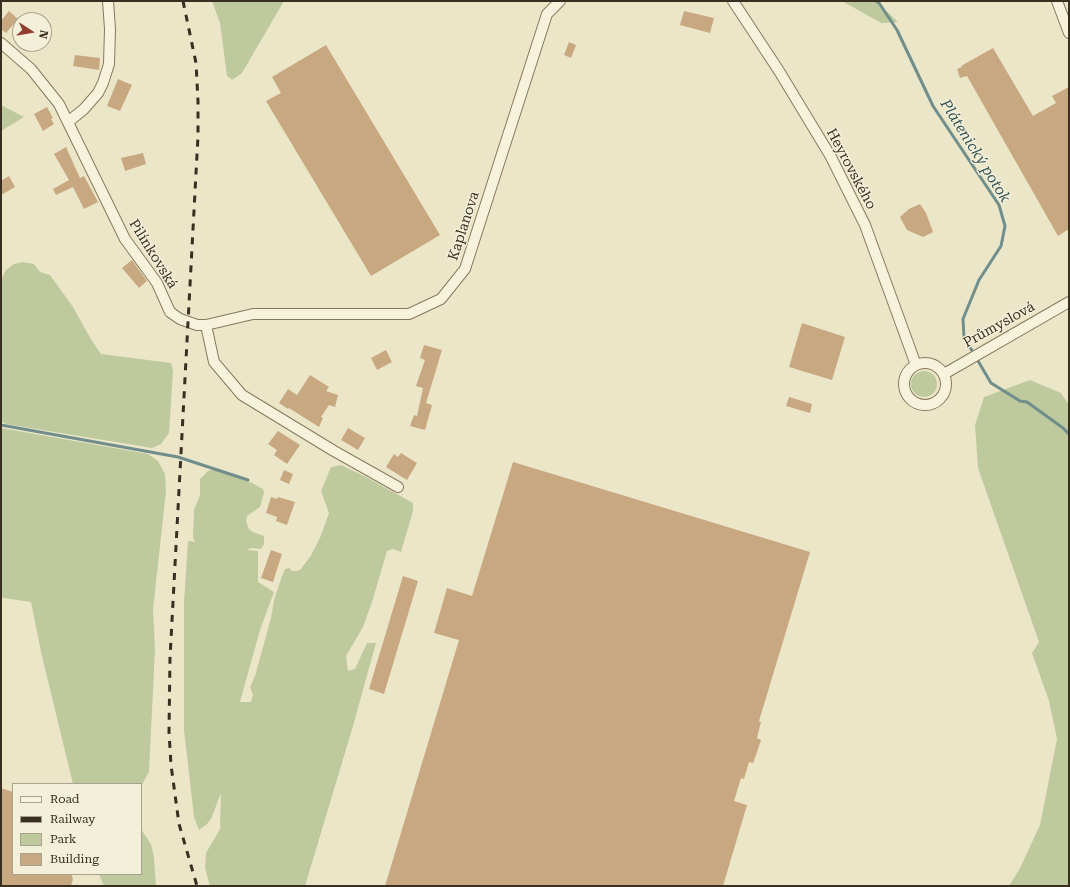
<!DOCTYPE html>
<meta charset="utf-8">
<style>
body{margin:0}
#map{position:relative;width:1070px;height:887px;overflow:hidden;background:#ece6c9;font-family:"Roboto Serif",serif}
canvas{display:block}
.frame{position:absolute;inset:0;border:2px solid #382f21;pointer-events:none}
.legend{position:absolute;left:12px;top:783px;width:130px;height:92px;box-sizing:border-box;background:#f4efd8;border:1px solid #a9a28f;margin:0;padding:5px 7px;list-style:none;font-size:12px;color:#382f21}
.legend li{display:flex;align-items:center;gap:8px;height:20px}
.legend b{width:20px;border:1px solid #a9a28f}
.north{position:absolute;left:12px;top:12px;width:40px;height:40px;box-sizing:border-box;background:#f4efd8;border:1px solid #a9a28f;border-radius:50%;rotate:102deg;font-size:11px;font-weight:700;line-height:16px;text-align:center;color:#382f21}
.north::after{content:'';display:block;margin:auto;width:14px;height:18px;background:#923f32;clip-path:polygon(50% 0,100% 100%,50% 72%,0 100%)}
</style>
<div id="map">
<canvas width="1070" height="887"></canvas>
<div class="frame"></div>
<ul class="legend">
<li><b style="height:5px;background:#f7f2dc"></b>Road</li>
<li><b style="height:5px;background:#382f21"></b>Railway</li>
<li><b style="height:11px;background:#beca9d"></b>Park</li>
<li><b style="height:11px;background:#c7a881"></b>Building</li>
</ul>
<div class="north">N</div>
</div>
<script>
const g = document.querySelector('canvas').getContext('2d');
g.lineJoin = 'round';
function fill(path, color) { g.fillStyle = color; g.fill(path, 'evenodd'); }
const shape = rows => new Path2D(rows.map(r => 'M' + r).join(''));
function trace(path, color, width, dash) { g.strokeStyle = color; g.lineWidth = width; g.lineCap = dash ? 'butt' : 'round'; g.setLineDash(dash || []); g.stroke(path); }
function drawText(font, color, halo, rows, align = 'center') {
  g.font = font + ' "Roboto Serif",serif'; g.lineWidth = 3; g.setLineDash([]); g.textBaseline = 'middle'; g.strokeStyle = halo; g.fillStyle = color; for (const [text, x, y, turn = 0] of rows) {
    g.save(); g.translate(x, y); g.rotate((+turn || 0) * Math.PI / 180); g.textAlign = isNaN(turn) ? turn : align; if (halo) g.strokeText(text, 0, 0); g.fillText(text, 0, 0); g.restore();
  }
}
const green = shape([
 [212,1,284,1,242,73,232,80,227,76,220,23],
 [842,1,876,1,898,22,881,23],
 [1,105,24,117,1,131],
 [22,262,34,264,40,272,50,275,73,307,92,341,101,354,171,363,173,371,169,433,161,444,152,448,6,424,1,421,1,280,6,270,14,264],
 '911 384a13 13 0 1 1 26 0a13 13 0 1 1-26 0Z',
 [1030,380,1061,393,1069,405,1069,886,1009,886,1020,868,1040,825,1057,739,1049,701,1032,653,1039,642,978,468,975,425,984,397],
 [1,428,148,454,158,461,165,474,166,491,153,610,155,649,149,772,141,786,141,784,73,784,41,652,31,602,3,598,1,597],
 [341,465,366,477,413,503,413,511,401,552,393,549,387,551,372,602,363,627,346,656,348,671,355,669,367,643,376,643,353,726,305,886,210,886,205,868,206,853,220,829,221,793,211,819,207,824,199,830,194,817,184,730,184,602,188,541,195,542,193,537,194,510,200,495,200,479,208,471,214,469,252,483,263,489,264,493,260,507,247,516,246,521,249,529,253,532,264,536,264,544,261,549,251,548,247,550,258,551,258,582,274,592,260,630,240,702,251,702,253,695,250,687,255,676,271,618,274,600,282,576,285,569,289,568,292,571,296,571,300,570,310,557,320,538,329,513,321,491,331,467],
 [141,829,151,844,154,857,156,886,104,886,99,874,141,874]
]);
const stream = shape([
 [876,1,879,3,897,30,933,106,999,205,1005,226,1001,246,979,280,963,319,964,337,991,383,1020,401,1027,402,1063,428,1069,434],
 [1,425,178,457,248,480]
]);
const building = shape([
 [9,11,18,19,6,33,1,29,1,21],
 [684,11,714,18,710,33,680,25],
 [569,42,576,45,571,58,564,55],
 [326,45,440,235,371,276,266,101,281,93,272,77],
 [993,48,1033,116,1056,103,1052,96,1069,87,1069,229,1058,236,967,76,960,78,957,69,962,67,961,66],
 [75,55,100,58,99,70,73,66],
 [118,79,132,85,120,111,107,106],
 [47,107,53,118,51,119,54,124,43,131,34,114],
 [66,147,80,178,84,176,98,202,84,209,73,187,56,195,53,189,69,180,54,154],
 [143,153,146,164,125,171,121,158],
 [9,176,15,187,1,195,1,181],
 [920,204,926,213,933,232,923,237,907,230,900,217,909,209],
 [132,260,147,281,139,288,122,268],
 [802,323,845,337,832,380,789,367],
 [424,345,442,350,426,403,432,405,425,430,410,426,414,415,417,416,423,388,416,386,425,360,420,358],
 [386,350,392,362,377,370,371,358],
 [310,375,329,387,326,391,338,395,335,407,329,405,321,417,323,418,319,427,289,408,288,409,279,403,288,389,297,395],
 [789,397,812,404,810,413,786,406],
 [348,428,365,438,358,450,341,440],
 [278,431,300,445,287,464,274,455,277,450,268,444],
 [401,453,417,463,407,480,386,467,394,454,398,457],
 [513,462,810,552,759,721,761,722,757,738,761,740,756,755,753,763,749,762,744,779,741,778,734,801,747,805,723,886,385,886,459,640,434,633,447,588,472,596],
 [284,470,293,474,289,484,280,480],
 [271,497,277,499,278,497,295,502,287,525,276,521,277,517,266,513],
 [271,550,282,554,273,582,261,578],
 [403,576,418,581,384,694,369,689],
 [1,788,13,792,13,874,71,874,73,879,71,886,1,886]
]);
const street = shape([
 [733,1,779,71,831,157,865,225,916,365],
 [1057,1,1069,33],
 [1,43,31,69,59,104,125,239,157,283,170,312,180,319,197,325,206,325,253,314,409,314,441,299,465,269,547,14,560,1],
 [68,122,84,109,98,93,103,83,109,64,110,29,108,1],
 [206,325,214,362,242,395,334,451,398,487],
 '904 384a21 21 0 1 1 42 0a21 21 0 1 1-42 0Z',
 [944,374,1069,302]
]);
const rail = shape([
 [183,1,196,63,198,101,198,136,170,658,169,732,171,765,179,824,197,886]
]);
const streetNames = [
 ["Heyrovského",851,169,62],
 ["Kaplanova",464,226,-72],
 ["Pilínkovská",153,254,58],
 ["Průmyslová",999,325,-29]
];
const waterNames = [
 ["Plátenický potok",975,151,58]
];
fill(green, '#beca9d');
trace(stream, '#708e8b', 3);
fill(building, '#c7a881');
trace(street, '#87795e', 12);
trace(street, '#f7f2dc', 10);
trace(rail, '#382f21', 3, [7, 7]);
drawText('14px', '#382f21', '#f4efd8', streetNames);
drawText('italic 15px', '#315457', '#f4efd8', waterNames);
</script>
